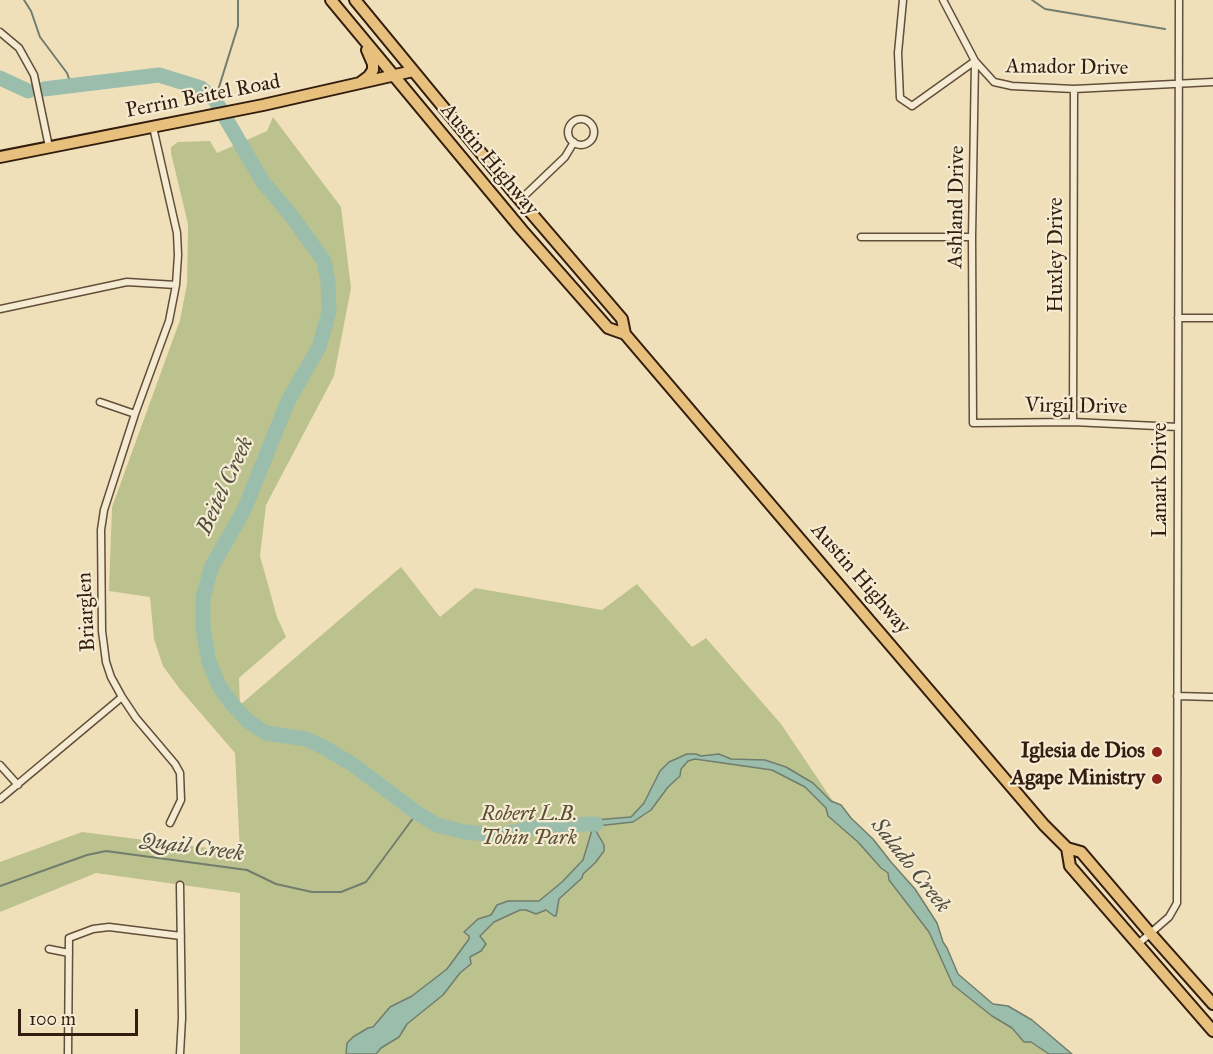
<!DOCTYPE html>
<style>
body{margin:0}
#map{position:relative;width:1213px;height:1054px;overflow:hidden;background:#f0e0ba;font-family:"IM FELL Great Primer",serif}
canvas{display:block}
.scale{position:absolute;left:18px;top:1009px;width:120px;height:27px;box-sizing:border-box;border:3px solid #321d0e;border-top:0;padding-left:8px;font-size:18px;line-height:21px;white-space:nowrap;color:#321d0e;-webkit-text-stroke:4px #f5ebd2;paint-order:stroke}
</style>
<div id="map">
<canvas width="1213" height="1054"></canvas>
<div class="scale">100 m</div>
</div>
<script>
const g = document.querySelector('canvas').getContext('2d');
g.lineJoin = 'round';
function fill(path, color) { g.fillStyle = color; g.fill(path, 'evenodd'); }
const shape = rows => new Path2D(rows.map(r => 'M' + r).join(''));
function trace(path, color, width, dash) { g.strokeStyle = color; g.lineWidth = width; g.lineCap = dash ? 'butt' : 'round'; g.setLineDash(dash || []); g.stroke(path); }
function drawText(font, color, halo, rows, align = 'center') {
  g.font = font + ' "IM FELL Great Primer",serif'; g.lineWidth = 4.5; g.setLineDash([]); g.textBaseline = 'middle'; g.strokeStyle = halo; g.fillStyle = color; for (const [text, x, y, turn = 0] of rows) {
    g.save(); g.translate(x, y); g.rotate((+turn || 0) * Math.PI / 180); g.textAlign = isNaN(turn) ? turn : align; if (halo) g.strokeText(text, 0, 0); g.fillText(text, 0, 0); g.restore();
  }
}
const green = shape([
 [273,117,341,207,351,288,334,376,266,505,260,556,277,617,286,637,239,678,240,705,401,567,440,617,475,588,602,610,637,584,692,647,706,638,781,724,847,822,888,873,889,880,929,932,953,985,992,1016,1012,1028,1024,1041,1031,1042,1049,1054,240,1054,240,893,96,873,0,912,0,862,82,832,240,852,235,753,179,688,163,666,154,639,150,597,109,591,112,507,180,320,187,284,188,224,171,153,171,147,178,142,210,141,217,153,267,131]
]);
const water = shape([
 [687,754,696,754,701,756,719,754,731,759,765,760,786,767,813,783,831,801,841,805,851,818,873,839,891,862,915,889,937,923,943,942,947,948,958,974,993,1004,1008,1006,1032,1020,1072,1054,1049,1054,1031,1042,1024,1042,1012,1028,992,1016,953,985,929,932,889,880,888,873,881,868,858,842,828,816,826,808,805,787,772,770,695,759,688,761,681,769,680,776,668,787,651,810,633,822,597,826,596,831,604,845,604,851,595,863,583,874,582,878,559,899,556,916,554,916,546,910,536,914,526,910,520,910,494,922,480,936,486,944,481,951,470,957,471,964,460,973,443,995,407,1024,399,1037,381,1048,376,1054,346,1054,347,1043,353,1037,368,1028,373,1027,390,1007,412,996,447,969,469,939,469,936,464,932,478,919,491,915,497,905,508,901,539,901,562,882,583,860,595,820,631,817,644,803,660,771,669,762,687,754]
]);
const stream = shape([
 [24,0,31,11,40,37,67,73,72,87],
 [1032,0,1045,9,1165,29],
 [215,100,238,26,238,0],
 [0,886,87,855,106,851,247,870,276,884,312,892,341,892,366,882,417,813]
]);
const river = shape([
 [0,78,28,91],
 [44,89,159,75,201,88,215,100,263,182,290,214,324,261,328,281,329,312,319,347,288,401,244,510,212,566,203,597,203,628,209,662,219,686,232,704,248,721,266,733,306,739,325,748,352,764,417,813,437,825,465,832,500,835,546,825,596,824]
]);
const street = shape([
 [903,0,898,53,900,98,912,106,975,61],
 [943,0,975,61,994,82,1012,86,1074,89,1213,82],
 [0,32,19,48,34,75,49,147],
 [975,61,972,237,973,423,1073,422,1178,427],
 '568 132a13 13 0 1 1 26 0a13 13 0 1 1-26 0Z',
 [153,127,177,233,178,255,176,285,169,321,135,414,104,510,101,530,102,631,106,662,111,677,122,697,136,718,175,764,180,773,181,800,170,823],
 [520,200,565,157,574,142],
 [861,237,972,237],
 [0,309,127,282,176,285],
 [1178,318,1213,318],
 [100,402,135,414],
 [1073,422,1074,89],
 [1177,696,1213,697],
 [0,765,18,785],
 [0,799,122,697],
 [1138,944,1169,917,1177,903,1179,0],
 [49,949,69,953],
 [68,1054,69,938,93,929,109,927,181,936],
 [180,1054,182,1018,180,885]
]);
const primary = shape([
 [331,0,522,230,608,328,625,334],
 [355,0,514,193,622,319,625,334,822,565,1044,825,1067,848,1081,852,1150,933,1213,1004],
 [361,82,369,76,373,70,373,64,367,50],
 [0,157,263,105,413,71],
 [1067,848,1070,866,1213,1031]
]);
const markers = [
 [1157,752,6,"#8f2418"],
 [1157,779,6,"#8f2418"]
];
const streetNames = [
 ["Amador Drive",1067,68,1],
 ["Perrin Beitel Road",203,97,-11],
 ["Austin Highway",489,160,50],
 ["Ashland Drive",957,207,-89],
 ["Huxley Drive",1057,255,-90],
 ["Virgil Drive",1076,407,1],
 ["Lanark Drive",1161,480,-90],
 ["Austin Highway",860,579,49],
 ["Briarglen",87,612,-93]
];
const poiNames = [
 ["Iglesia de Dios",1145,752],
 ["Agape Ministry",1145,779]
];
const parkNames = [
 ["Robert L.B.",529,815],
 ["Tobin Park",529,839]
];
const waterNames = [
 ["Beitel Creek",226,486,-65],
 ["Quail Creek",192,848,8],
 ["Salado Creek",910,866,52]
];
fill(green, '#bcc28e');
fill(water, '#9bbdac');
trace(water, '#717d6d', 1.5);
trace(stream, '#717d6d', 2);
trace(river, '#9bbdac', 15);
trace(street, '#624e39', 9);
trace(primary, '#321d0e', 14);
trace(street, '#f5ebd2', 6);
trace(primary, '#e8c07d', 10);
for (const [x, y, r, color] of markers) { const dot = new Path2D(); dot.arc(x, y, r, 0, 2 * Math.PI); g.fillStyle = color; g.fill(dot); trace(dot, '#f5ebd2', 2); }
drawText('21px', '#321d0e', '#f5ebd2', streetNames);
drawText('bold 21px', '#321d0e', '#f5ebd2', poiNames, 'right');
drawText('italic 21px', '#5b4f34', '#f5ebd2', parkNames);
drawText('italic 22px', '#524d3d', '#f5ebd2', waterNames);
</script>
